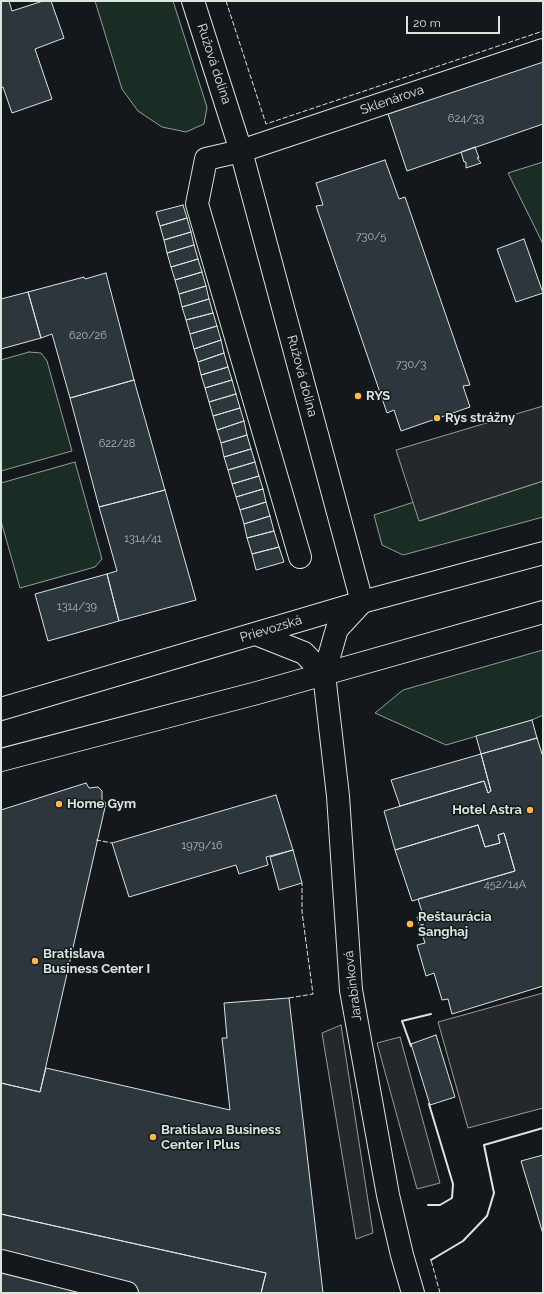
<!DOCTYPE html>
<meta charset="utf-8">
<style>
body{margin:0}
#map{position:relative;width:544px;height:1294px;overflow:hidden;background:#14181c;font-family:Raleway,sans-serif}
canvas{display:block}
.frame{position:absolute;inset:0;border:2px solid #d8e6dc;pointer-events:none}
.scale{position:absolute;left:406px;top:16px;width:94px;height:18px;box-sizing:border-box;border:2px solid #d8e6dc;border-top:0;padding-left:5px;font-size:12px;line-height:14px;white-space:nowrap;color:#d8e6dc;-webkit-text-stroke:3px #14181c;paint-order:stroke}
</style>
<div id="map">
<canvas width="544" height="1294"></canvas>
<div class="frame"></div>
<div class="scale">20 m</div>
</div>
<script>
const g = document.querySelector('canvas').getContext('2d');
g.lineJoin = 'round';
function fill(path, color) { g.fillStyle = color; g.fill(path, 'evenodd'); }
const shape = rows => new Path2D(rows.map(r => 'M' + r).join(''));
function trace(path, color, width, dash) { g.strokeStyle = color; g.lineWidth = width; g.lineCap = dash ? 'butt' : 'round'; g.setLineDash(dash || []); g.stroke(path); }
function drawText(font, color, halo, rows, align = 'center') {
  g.font = font + ' Raleway,sans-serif'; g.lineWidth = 3; g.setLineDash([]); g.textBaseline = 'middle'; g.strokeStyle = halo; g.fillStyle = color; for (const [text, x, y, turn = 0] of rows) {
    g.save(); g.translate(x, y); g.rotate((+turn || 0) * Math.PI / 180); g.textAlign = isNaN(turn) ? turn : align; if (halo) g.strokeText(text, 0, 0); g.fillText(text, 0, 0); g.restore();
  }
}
const green = shape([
 [95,1,173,1,207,107,204,124,186,132,162,127,138,111,122,89,95,1],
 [543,162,543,244,508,173,543,162],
 [29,352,41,353,47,361,72,451,1,471,1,360,29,352],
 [75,462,102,559,95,567,20,588,1,521,1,483,75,462],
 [543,481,543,517,403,555,382,545,374,515,414,502,420,521,543,481],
 [543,650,543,715,532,720,446,745,375,713,403,690,543,650]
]);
const parking = shape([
 [543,406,543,481,419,521,396,450,543,406],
 [543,993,543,1108,468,1128,438,1022,543,993],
 [341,1025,373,1233,356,1239,322,1033,341,1025],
 [400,1037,440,1183,417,1189,377,1043,400,1037]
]);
const building = shape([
 [1,1,9,1,12,11,43,1,51,1,64,38,35,49,52,99,12,113,3,87,1,88,1,1],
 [543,61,543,124,407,171,388,114,543,61],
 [475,147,479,158,477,158,481,163,466,168,466,162,464,162,461,152,475,147],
 [385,160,399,199,405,197,470,385,463,386,470,407,401,431,394,410,387,413,316,206,323,205,316,183,385,160],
 [183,205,187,218,160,226,156,212,183,205],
 [187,218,191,232,164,240,160,226,187,218],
 [191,232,194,245,167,253,164,240,191,232],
 [524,239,543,293,516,302,497,249,524,239],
 [194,245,198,259,171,267,167,253,194,245],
 [198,259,202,272,175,280,171,267,198,259],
 [202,272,206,286,179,294,175,280,202,272],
 [106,273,134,380,70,398,52,334,41,338,28,292,84,277,85,279,106,273],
 [206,286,209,299,182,307,179,294,206,286],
 [28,292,41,338,1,349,1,299,28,292],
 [209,299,213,313,186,320,182,307,209,299],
 [213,313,217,326,190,334,186,320,213,313],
 [217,326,221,340,194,349,190,334,217,326],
 [221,340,224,353,198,362,194,349,221,340],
 [224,353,228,367,201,375,198,362,224,353],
 [228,367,232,380,205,388,201,375,228,367],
 [134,380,165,490,99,507,70,398,134,380],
 [232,380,236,394,209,402,205,388,232,380],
 [236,394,240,408,213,416,209,402,236,394],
 [240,408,244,421,217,430,213,416,240,408],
 [244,421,247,435,221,443,217,430,244,421],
 [247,435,251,449,224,457,221,443,247,435],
 [251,449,255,462,228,470,224,457,251,449],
 [255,462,259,476,232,484,228,470,255,462],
 [259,476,263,489,236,497,232,484,259,476],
 [263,489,266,502,240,510,236,497,263,489],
 [165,490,196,600,119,621,107,574,117,571,99,507,165,490],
 [266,502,270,516,244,524,240,510,266,502],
 [270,516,274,531,247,538,244,524,270,516],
 [274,531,279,547,252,554,247,538,274,531],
 [279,547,284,562,256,570,252,554,279,547],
 [107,574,119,621,48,641,35,594,107,574],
 [532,720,537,738,481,754,476,736,532,720],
 [537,738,543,757,543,986,452,1014,448,999,442,1000,434,973,426,976,417,945,425,943,417,917,423,915,418,899,515,871,504,833,498,835,500,843,485,847,478,825,395,850,384,811,484,781,488,793,491,791,481,754,537,738],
 [481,754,491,791,488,793,484,781,400,806,391,780,481,754],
 [86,783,89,788,98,787,102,791,102,800,106,803,40,1092,1,1083,1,810,86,783],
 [276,795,293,850,266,857,268,865,239,874,236,865,129,897,112,843,276,795],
 [478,825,485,847,500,843,498,835,504,833,515,871,412,901,395,850,478,825],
 [293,850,302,883,279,890,270,857,293,850],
 [289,998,323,1293,261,1293,266,1273,1,1214,1,1083,40,1092,46,1068,230,1110,222,1038,227,1038,224,1003,289,998],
 [436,1035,455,1097,430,1105,411,1044,436,1035],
 [543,1155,543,1234,521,1161,543,1155],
 [1,1214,266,1273,261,1293,1,1293,1,1214]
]);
const minor = shape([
 [193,1,241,151,362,602,337,629,324,674,338,796,351,990,388,1195,402,1255,413,1293],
 [300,557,197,204,206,159,241,151,543,50],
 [256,634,304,653,324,674],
 [1,1261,127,1293]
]);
const major = shape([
 [1,709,362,602,543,553],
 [1,760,257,693,543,612]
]);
const fence = shape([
 [226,1,266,124,543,31],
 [96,840,112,843],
 [289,998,313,994,302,912,302,883],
 [440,1293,431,1260,463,1241,487,1216,494,1193,484,1145]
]);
const wall = shape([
 [411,1046,402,1021,431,1014],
 [428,1205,440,1205,452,1198,453,1184,429,1104],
 [431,1260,463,1241,487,1216,494,1193,484,1145,543,1128]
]);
const markers = [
 [358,396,4,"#ffb74d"],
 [437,418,4,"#ffb74d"],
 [59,804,4,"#ffb74d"],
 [530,810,4,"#ffb74d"],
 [410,924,4,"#ffb74d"],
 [35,961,4,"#ffb74d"],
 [153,1137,4,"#ffb74d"]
];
const numberNames = [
 ["624/33",466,119],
 ["730/5",371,237],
 ["620/26",88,336],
 ["730/3",411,365],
 ["622/28",117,444],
 ["1314/41",143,539],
 ["1314/39",77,607],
 ["1979/16",202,846],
 ["452/14A",505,885]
];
const streetNames = [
 ["Ružová dolina",214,64,72],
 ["Sklenárova",392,100,-19],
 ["Ružová dolina",302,376,75],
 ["Prievozská",271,629,-17],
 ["Jarabinková",353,986,-97]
];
const poiNames = [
 ["RYS",366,396],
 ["Rys strážny",445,418],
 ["Home Gym",67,804],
 ["Hotel Astra",522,810,"right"],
 ["Reštaurácia",418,917],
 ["Šanghaj",418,932],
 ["Bratislava",43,954],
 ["Business Center I",43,969],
 ["Bratislava Business",161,1130],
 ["Center I Plus",161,1145]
];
fill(green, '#1a2d24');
trace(green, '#939e99', 1);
fill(parking, '#24282b');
trace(parking, '#939e99', 1);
fill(building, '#2c363c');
trace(building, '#d8e6dc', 1);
trace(minor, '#d8e6dc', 24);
trace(major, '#d8e6dc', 24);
trace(minor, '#14181c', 22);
trace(major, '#14181c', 22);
trace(fence, '#d8e6dc', 1, [5, 2]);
trace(wall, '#d8e6dc', 2);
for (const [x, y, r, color] of markers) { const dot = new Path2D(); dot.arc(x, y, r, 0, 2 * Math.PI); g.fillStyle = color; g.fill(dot); trace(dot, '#14181c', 1.5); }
drawText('11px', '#adbab4', null, numberNames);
drawText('13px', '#d8e6dc', '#14181c', streetNames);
drawText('bold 13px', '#d8e6dc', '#14181c', poiNames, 'left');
</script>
